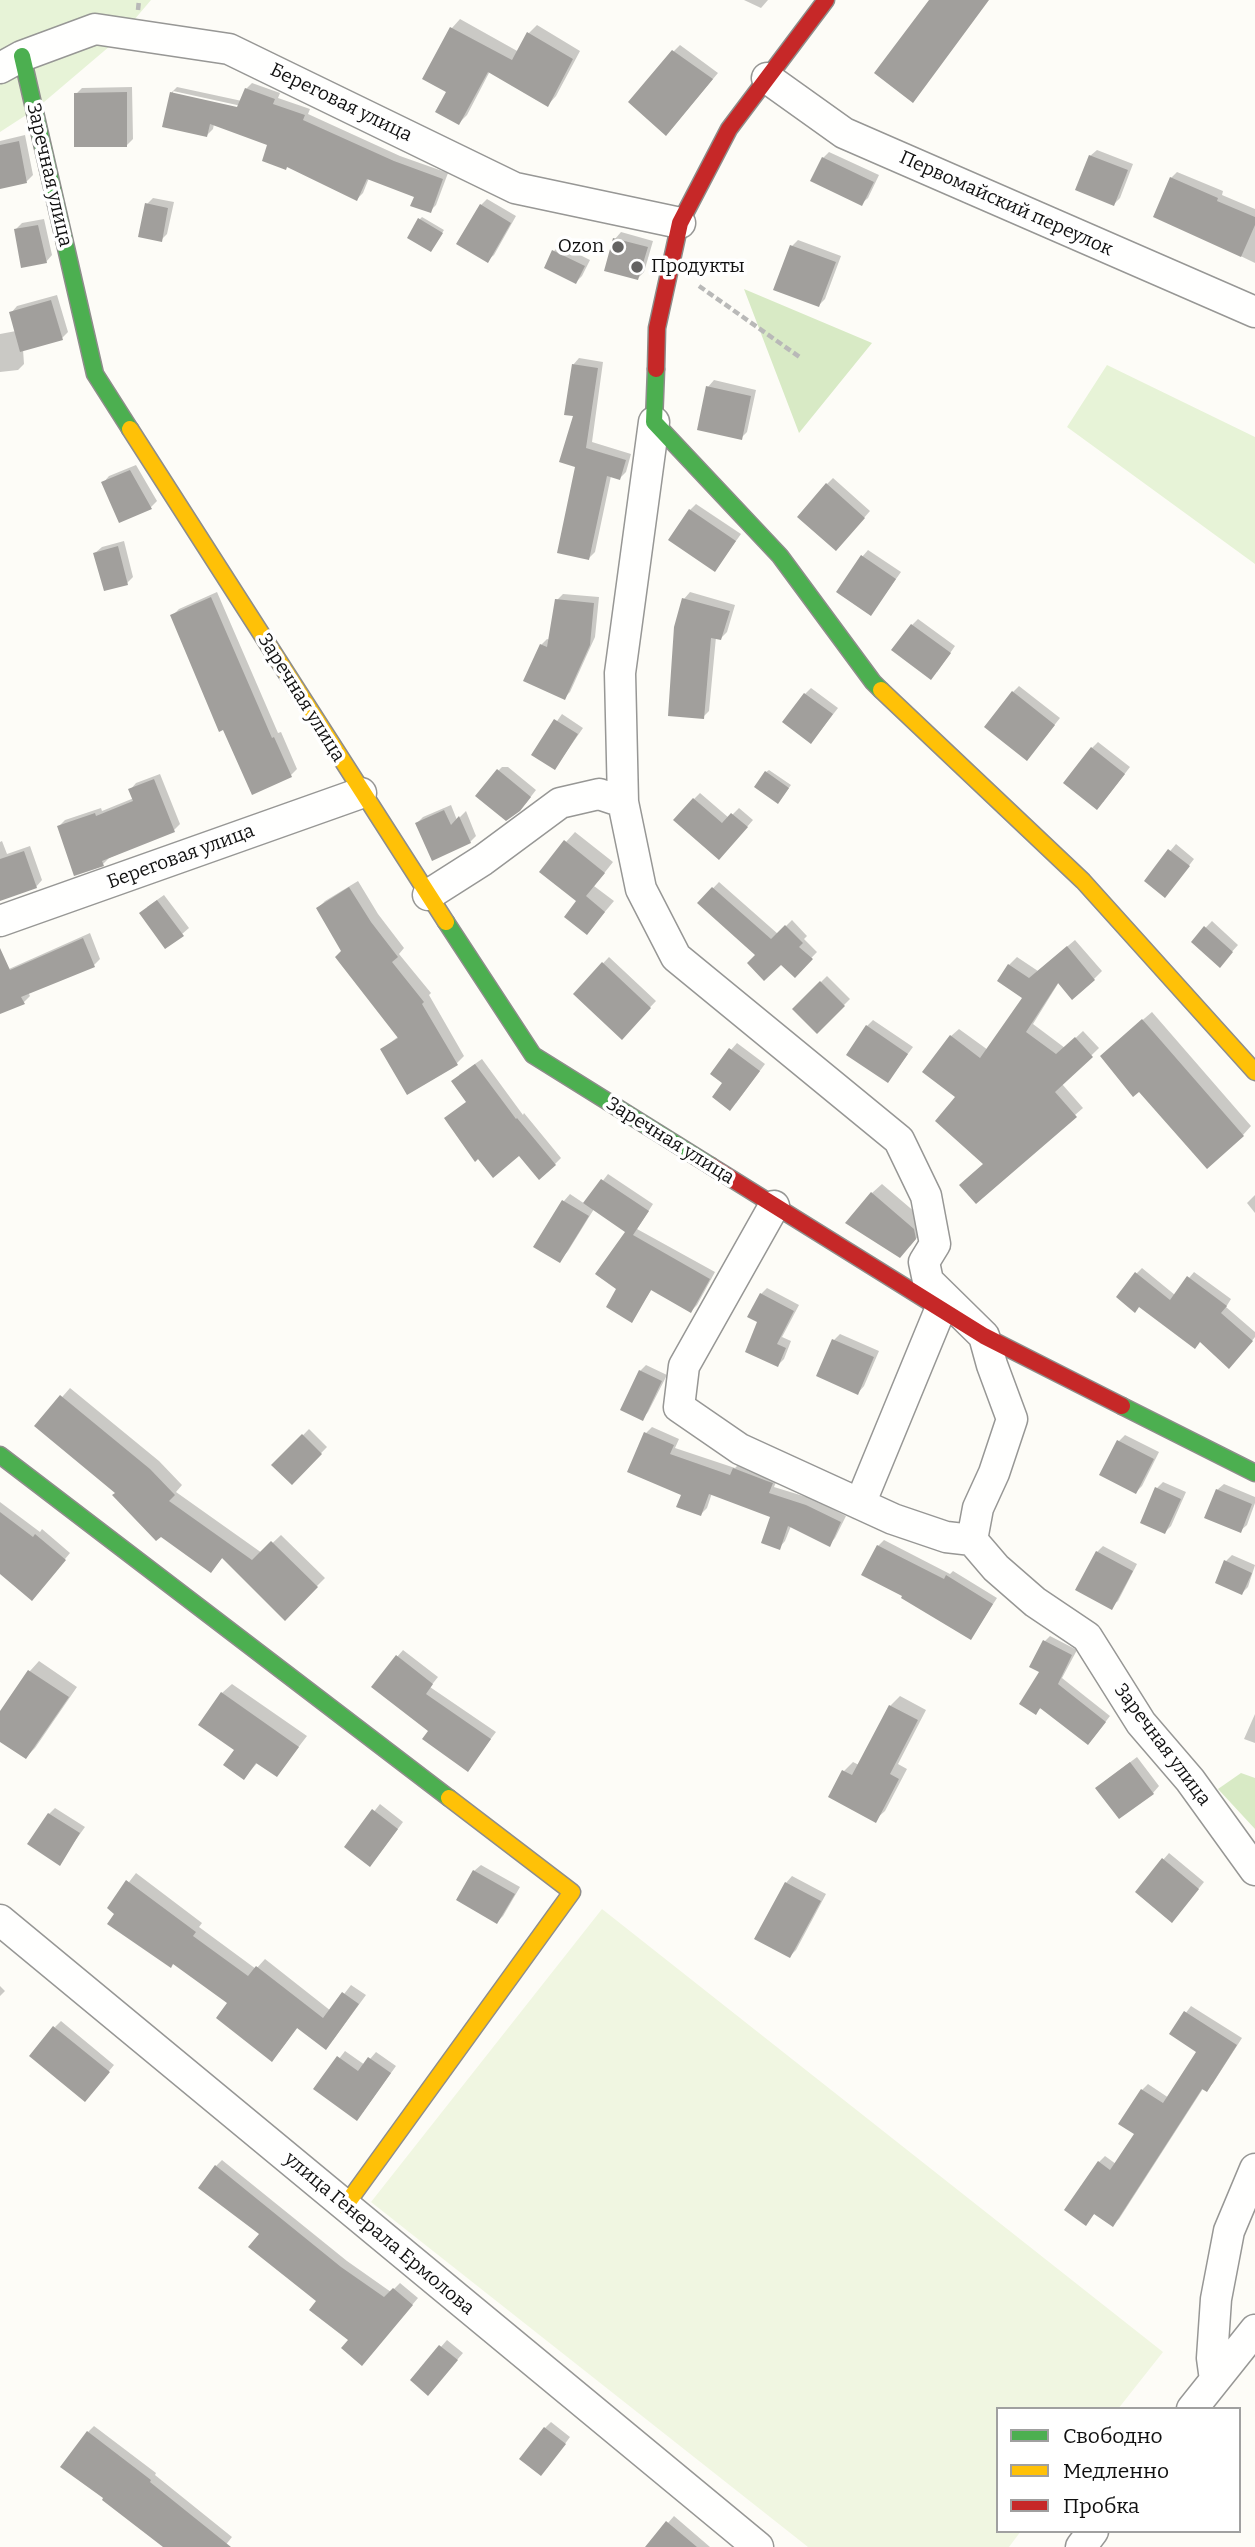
<!DOCTYPE html>
<meta charset="utf-8">
<style>
body{margin:0}
#map{position:relative;width:1255px;height:2547px;overflow:hidden;background:#fdfcf7;font-family:Bitter,serif}
canvas{display:block}
.legend{position:absolute;left:996px;top:2407px;width:245px;height:126px;box-sizing:border-box;background:#fff;border:2px solid #a0a0a0;margin:0;padding:9px 12px;list-style:none;font-size:21px;color:#111}
.legend li{display:flex;align-items:center;gap:14px;height:35px}
.legend b{width:35px;border:2px solid #a0a0a0}
</style>
<div id="map">
<canvas width="1255" height="2547"></canvas>
<ul class="legend">
<li><b style="height:9px;background:#4caf50"></b>Свободно</li>
<li><b style="height:9px;background:#ffc107"></b>Медленно</li>
<li><b style="height:9px;background:#c62828"></b>Пробка</li>
</ul>
</div>
<script>
const g = document.querySelector('canvas').getContext('2d');
g.lineJoin = 'round';
function fill(path, color) { g.fillStyle = color; g.fill(path, 'evenodd'); }
const shape = rows => new Path2D(rows.map(r => 'M' + r).join(''));
function trace(path, color, width, dash) { g.strokeStyle = color; g.lineWidth = width; g.lineCap = dash ? 'butt' : 'round'; g.setLineDash(dash || []); g.stroke(path); }
function drawText(font, color, halo, rows, align = 'center') {
  g.font = font + ' Bitter,serif'; g.lineWidth = 7; g.setLineDash([]); g.textBaseline = 'middle'; g.strokeStyle = halo; g.fillStyle = color; for (const [text, x, y, turn = 0] of rows) {
    g.save(); g.translate(x, y); g.rotate((+turn || 0) * Math.PI / 180); g.textAlign = isNaN(turn) ? turn : align; if (halo) g.strokeText(text, 0, 0); g.fillText(text, 0, 0); g.restore();
  }
}
const green = shape([
 [0,0,151,0,117,40,37,108,0,132],
 [1107,365,1255,437,1255,564,1067,427]
]);
const forest = shape([
 [744,289,872,343,799,433],
 [1241,1773,1255,1778,1255,1829,1218,1789]
]);
const pitch = shape([
 [602,1909,1163,2352,1118,2409,998,2409,998,2531,1021,2531,1009,2547,808,2547,371,2202]
]);
const shadow = shape([
 [744,0,768,0,761,8],
 [460,19,519,52,529,33,537,25,580,51,556,96,548,105,490,71,467,115,459,123,449,91,425,78,452,28],
 [680,45,718,73,672,128,674,51],
 [252,83,280,93,278,98,310,109,308,114,400,156,448,173,436,205,430,211,416,196,369,178,363,193,357,199,269,144,214,124,213,129,207,135,171,93,177,87,242,101,246,89],
 [173,91,246,107,246,111,173,95],
 [132,87,133,139,127,145,76,94,82,88],
 [25,135,33,175,27,181,0,187,0,141],
 [1097,150,1133,164,1120,198,1114,204,1090,156],
 [829,152,879,175,868,198,861,204,823,158],
 [1177,172,1223,191,1222,195,1255,209,1255,263,1226,249,1171,178],
 [153,198,174,202,167,234,161,240,147,204],
 [487,199,516,216,494,255,487,261,481,205],
 [422,217,444,230,431,250,419,220],
 [44,219,52,255,46,262,16,229,22,223],
 [621,232,653,241,644,272,638,278,615,239],
 [798,240,841,256,825,299,819,305,792,246],
 [560,245,590,260,582,276,576,282,554,251],
 [57,295,68,332,62,338,23,349,24,364,18,370,0,372,0,334,16,331,11,313,17,306],
 [579,358,603,362,592,442,631,454,626,472,620,478,611,476,595,552,589,558,577,466,573,365],
 [714,380,756,390,747,432,741,438,708,387],
 [136,465,157,501,151,507,120,521,103,483,109,476],
 [833,478,870,511,842,543,827,484],
 [696,504,741,534,715,570,690,510],
 [124,541,133,577,127,583,95,553,102,547],
 [868,550,901,572,871,614,862,557],
 [217,592,278,733,281,732,297,769,291,775,173,615,179,609],
 [690,592,735,605,727,632,721,638,716,637,709,711,703,717,684,599],
 [563,594,599,597,595,637,570,692,564,698,541,645,547,639,550,640,557,600],
 [918,619,955,646,937,672,912,625],
 [1019,686,1060,718,1033,752,1013,692],
 [811,688,838,708,817,735,805,694],
 [562,714,583,728,555,768,534,754],
 [1098,742,1130,767,1103,802,1092,748],
 [502,767,508,767,536,790,526,803,495,774],
 [769,770,791,785,781,799,766,772],
 [160,774,180,824,174,830,109,858,103,864,59,826,65,820,101,808,102,811,134,798,130,790,136,783],
 [700,793,729,818,739,808,753,820,725,852,694,799],
 [451,805,457,820,466,811,476,836,470,842,417,823,423,817],
 [575,832,613,862,594,886,614,901,587,933,566,842],
 [2,841,7,854,30,846,42,880,36,887,0,899,0,842],
 [1176,844,1194,859,1171,889,1146,880],
 [358,881,378,914,404,948,399,954,431,993,429,995,464,1056,457,1063,382,1049,399,1036,318,908,325,901],
 [719,882,778,934,792,920,807,936,804,939,817,952,795,975,781,962,758,954,699,903],
 [164,895,189,928,182,934,147,907],
 [1212,921,1238,945,1220,965,1193,941],
 [90,933,100,959,94,965,28,992,30,996,24,1002,0,1013,0,973],
 [1075,940,1102,971,1094,979,1059,982,1033,1024,1065,1048,1083,1031,1099,1048,1062,1084,1083,1108,1075,1115,985,1164,957,1097,951,1036,959,1029,988,1050,1024,997,1009,965,1017,957,1038,971],
 [609,957,656,1001,622,1037,575,993],
 [827,976,850,999,817,1032,794,1009],
 [1152,1012,1251,1126,1243,1135,1110,1048],
 [873,1020,913,1047,888,1081,867,1026],
 [737,1043,765,1064,736,1103,731,1050],
 [482,1059,523,1115,524,1113,561,1158,555,1164,519,1154,468,1101,459,1075],
 [608,1174,653,1204,637,1229,715,1272,697,1305,691,1311,652,1289,631,1321,619,1289,628,1232,594,1209,568,1251,562,1258,536,1246,564,1201,570,1194,585,1204],
 [882,1184,923,1219,925,1228,910,1246,872,1193],
 [1255,1195,1255,1213,1247,1203],
 [1142,1268,1175,1295,1194,1272,1231,1299,1226,1307,1255,1332,1255,1337,1235,1361,1140,1306,1136,1274],
 [767,1288,799,1305,782,1337,791,1341,784,1359,778,1365,760,1322,761,1294],
 [840,1334,879,1351,864,1386,858,1393,834,1340],
 [646,1365,667,1375,648,1412,642,1419,640,1371],
 [70,1388,159,1461,182,1485,176,1492,262,1553,281,1535,325,1578,285,1618,223,1557,211,1571,37,1426],
 [652,1427,679,1439,675,1448,735,1468,741,1462,778,1477,774,1487,813,1499,846,1516,835,1538,829,1545,791,1526,785,1541,779,1548,773,1516,712,1493,707,1508,701,1514,683,1494,646,1433],
 [309,1429,327,1447,292,1483,274,1465],
 [1125,1435,1159,1452,1142,1486,1136,1492,1119,1441],
 [1163,1482,1186,1492,1171,1526,1165,1532,1157,1488],
 [1224,1484,1255,1497,1255,1503,1247,1525,1240,1531,1217,1490],
 [0,1502,40,1532,42,1529,70,1553,38,1592,0,1550],
 [884,1540,950,1574,953,1571,997,1598,971,1638,878,1546],
 [1103,1546,1137,1564,1118,1601,1111,1607,1097,1552],
 [1232,1555,1255,1565,1248,1587,1242,1593,1226,1561],
 [1050,1636,1077,1650,1062,1678,1110,1716,1093,1738,1042,1707,1036,1712,1045,1641],
 [403,1650,438,1677,430,1687,496,1732,468,1769,430,1731,397,1657],
 [39,1661,77,1687,35,1748,26,1757,0,1739,0,1714,30,1671],
 [232,1684,307,1736,277,1775,258,1762,244,1778,222,1693],
 [900,1696,926,1710,898,1764,907,1769,885,1811,875,1820,844,1771,853,1762,859,1765,890,1706],
 [1255,1714,1255,1743,1244,1739],
 [1137,1757,1159,1786,1153,1793,1104,1782],
 [380,1804,403,1822,376,1858,346,1847],
 [55,1808,85,1827,59,1863,49,1814],
 [1169,1853,1204,1882,1178,1914,1163,1860],
 [481,1865,520,1887,503,1916,497,1922,474,1871],
 [136,1873,202,1923,199,1927,256,1969,265,1959,331,2011,351,1985,366,1995,333,2040,298,2027,279,2052,230,2003,109,1908],
 [792,1876,826,1894,796,1950,790,1956,786,1883],
 [0,1986,5,1991,0,1996],
 [1191,2006,1242,2038,1213,2083,1207,2089,1204,2087,1119,2219,1113,2224,1095,2213,1086,2223,1099,2162,1105,2156,1116,2164,1136,2133,1142,2090,1148,2084,1169,2098,1199,2051,1171,2033],
 [61,2021,114,2065,91,2093,55,2027],
 [345,2051,365,2065,376,2052,396,2066,363,2112,316,2089],
 [222,2160,347,2261,391,2292,400,2283,418,2298,368,2357,261,2233,216,2166],
 [447,2340,463,2353,434,2387,412,2380],
 [551,2422,570,2437,547,2468,545,2428],
 [94,2426,156,2473,155,2475,232,2537,224,2547,170,2547,88,2432],
 [674,2516,710,2547,647,2547]
]);
const building = shape([
 [929,0,989,0,913,103,874,73],
 [450,27,512,60,527,32,573,59,548,107,488,72,459,125,435,112,446,92,422,79],
 [672,50,713,79,666,136,628,102],
 [245,88,275,99,273,104,305,115,303,120,394,161,443,179,431,213,410,206,414,197,367,179,357,201,287,167,286,170,262,161,267,145,210,124,207,137,162,127,170,92,237,107],
 [127,92,127,147,74,147,74,93],
 [19,141,27,183,0,189,0,145],
 [1089,155,1128,170,1114,206,1075,190],
 [822,157,874,182,862,206,810,181],
 [1170,177,1218,198,1217,201,1255,217,1255,225,1241,257,1153,217],
 [145,203,168,208,162,242,138,237],
 [480,204,511,223,488,263,456,244],
 [418,218,443,233,431,252,407,238],
 [38,225,47,263,21,268,14,229],
 [613,238,648,247,638,280,604,271],
 [790,245,836,262,819,307,773,290],
 [552,250,585,266,576,284,544,268],
 [51,300,63,340,20,352,9,312],
 [572,364,598,368,586,448,626,460,620,480,607,476,589,560,557,553,575,467,559,462,573,416,564,415],
 [706,386,751,396,742,440,697,430],
 [130,470,152,509,119,523,101,482],
 [826,483,865,518,836,551,797,517],
 [689,509,736,541,715,572,668,540],
 [118,546,128,585,104,591,93,553],
 [861,555,896,579,871,616,836,592],
 [211,597,272,738,274,737,292,777,252,795,223,730,219,732,170,615],
 [682,598,730,611,721,640,711,638,704,719,668,716,674,627],
 [555,599,594,603,590,645,565,700,523,681,540,644,547,647],
 [911,624,951,653,931,680,891,650],
 [1012,691,1055,725,1027,761,984,727],
 [804,693,833,714,811,744,782,722],
 [554,719,578,734,555,770,531,755],
 [1091,747,1125,774,1097,810,1063,783],
 [497,769,531,797,520,811,506,821,475,796],
 [765,771,789,788,778,804,754,787],
 [154,779,175,832,102,861,104,866,74,876,57,826,95,813,96,816,133,801,128,789],
 [693,798,722,823,731,813,748,827,719,860,673,820],
 [444,810,451,825,459,816,471,843,432,861,415,823],
 [564,840,605,873,586,896,605,912,587,935,564,917,576,901,539,872],
 [1168,849,1190,866,1165,898,1144,881],
 [24,851,37,888,0,901,0,859],
 [349,887,371,922,398,957,392,962,424,1002,422,1004,458,1065,407,1095,380,1049,398,1038,335,957,341,951,316,908],
 [712,887,771,939,785,925,803,943,799,947,813,959,795,978,781,965,764,981,747,963,755,955,697,903],
 [157,900,184,936,165,949,139,913],
 [1204,926,1233,952,1220,968,1191,942],
 [83,938,95,967,21,997,25,1004,0,1014,0,948,10,970],
 [1067,946,1095,980,1072,1000,1058,983,1026,1032,1056,1054,1075,1037,1093,1057,1055,1092,1077,1117,976,1204,959,1185,983,1164,935,1121,955,1097,922,1072,950,1035,980,1058,1022,998,997,981,1008,964,1029,978],
 [602,962,651,1008,622,1040,573,994],
 [820,981,845,1006,817,1034,792,1009],
 [1142,1019,1244,1136,1207,1169,1139,1092,1133,1097,1100,1056],
 [866,1025,908,1054,888,1083,846,1055],
 [729,1048,760,1071,730,1111,712,1097,722,1083,710,1074],
 [475,1064,516,1119,517,1118,556,1165,539,1180,519,1156,493,1178,478,1159,475,1162,444,1118,466,1102,451,1081],
 [601,1179,649,1211,633,1235,710,1279,691,1313,651,1290,632,1323,606,1307,616,1289,595,1274,625,1232,583,1203],
 [871,1192,914,1229,916,1239,900,1258,845,1223],
 [562,1200,589,1216,560,1263,533,1247],
 [1135,1272,1170,1300,1187,1276,1227,1306,1221,1313,1253,1341,1229,1369,1200,1342,1195,1349,1139,1307,1135,1313,1116,1297],
 [760,1293,794,1311,777,1344,786,1348,778,1367,745,1352,757,1322,747,1317],
 [832,1339,874,1357,858,1395,816,1376],
 [639,1370,662,1381,643,1421,620,1410],
 [60,1395,150,1469,175,1495,169,1501,252,1560,271,1541,318,1587,285,1621,222,1558,211,1573,161,1537,156,1541,112,1495,115,1493,34,1426],
 [644,1432,674,1445,670,1454,730,1475,733,1468,767,1481,773,1483,769,1493,806,1505,841,1522,830,1547,788,1526,780,1550,761,1543,770,1517,709,1494,701,1516,676,1507,681,1495,627,1472],
 [302,1434,322,1454,292,1485,271,1465],
 [1117,1440,1154,1459,1136,1494,1099,1475],
 [1155,1487,1181,1499,1165,1534,1140,1523],
 [1216,1489,1252,1504,1241,1533,1204,1518],
 [0,1512,33,1537,35,1534,66,1560,32,1601,0,1574],
 [877,1545,944,1579,946,1575,993,1604,971,1640,901,1598,902,1596,861,1575],
 [1096,1551,1133,1571,1112,1610,1075,1590],
 [1224,1560,1252,1573,1242,1595,1215,1583],
 [1043,1640,1072,1655,1058,1684,1106,1722,1088,1745,1040,1708,1036,1715,1019,1704,1039,1672,1029,1667],
 [396,1655,433,1684,426,1694,491,1739,468,1772,422,1739,428,1731,371,1687],
 [28,1670,69,1697,26,1759,0,1742,0,1711],
 [221,1692,299,1747,277,1777,256,1763,244,1780,223,1765,234,1750,198,1725],
 [889,1705,918,1720,890,1774,899,1779,876,1823,828,1797,842,1770,852,1775],
 [1130,1762,1154,1794,1119,1819,1095,1788],
 [372,1809,398,1829,370,1867,344,1847],
 [48,1813,80,1833,60,1866,27,1844],
 [1162,1858,1199,1889,1172,1923,1135,1892],
 [473,1870,515,1894,497,1924,456,1900],
 [126,1880,196,1932,193,1936,248,1976,256,1966,323,2018,342,1992,359,2004,326,2050,297,2028,272,2062,216,2018,227,2003,173,1964,171,1968,107,1924,114,1914,107,1908],
 [785,1882,821,1901,790,1958,754,1939],
 [1184,2011,1237,2045,1207,2092,1202,2089,1113,2227,1094,2214,1086,2226,1064,2210,1098,2161,1110,2170,1134,2134,1118,2124,1141,2089,1163,2103,1196,2052,1169,2034],
 [53,2026,110,2072,85,2102,29,2056],
 [337,2056,358,2071,368,2057,391,2073,357,2121,313,2089],
 [215,2165,341,2267,384,2297,393,2288,413,2305,362,2366,341,2348,348,2340,309,2310,316,2301,248,2247,259,2234,198,2188],
 [439,2345,458,2360,428,2396,410,2380],
 [544,2427,566,2444,541,2476,519,2459],
 [87,2431,151,2480,150,2482,231,2547,163,2547,102,2500,103,2498,60,2467],
 [666,2521,697,2547,645,2547]
]);
const path = shape([
 [138,10,139,0],
 [699,286,801,358]
]);
const street = shape([
 [0,68,22,56,95,29,229,49,515,188,680,223],
 [767,78,844,133,1255,312],
 [654,422,620,673,623,802,641,889,676,957,899,1140,926,1196,935,1244,924,1262,928,1281,984,1336,992,1365,1012,1419,994,1473,978,1508,972,1540,996,1568,1035,1602,1087,1637,1141,1723,1190,1780,1255,1870],
 [428,895,483,860,560,803,599,794,623,802],
 [0,921,361,793],
 [774,1206,684,1366,679,1407,740,1449,893,1519,946,1537,972,1540],
 [860,1504,940,1310],
 [0,1920,758,2547],
 [1215,2380,1212,2358,1216,2299,1229,2231,1255,2169],
 [1192,2409,1255,2330],
 [1081,2547,1093,2531]
]);
const fast = shape([
 [22,56,95,374,130,429],
 [656,369,654,422,780,556,873,682,881,690],
 [446,922,533,1055,711,1166],
 [1122,1406,1255,1473],
 [0,1455,449,1798]
]);
const slow = shape([
 [130,429,446,922],
 [881,690,1083,881,1255,1072],
 [345,2206,572,1892,449,1798]
]);
const jam = shape([
 [656,369,657,328,680,223,729,129,826,0],
 [711,1166,984,1336,1122,1406]
]);
const markers = [
 [618,247,7,"#646362"],
 [637,267,7,"#646362"]
];
const streetNames = [
 ["Береговая улица",341,103,26],
 ["Заречная улица",49,175,77],
 ["Первомайский переулок",1006,204,24],
 ["Заречная улица",301,698,58],
 ["Береговая улица",181,857,-20],
 ["Заречная улица",670,1141,32],
 ["Заречная улица",1162,1745,53],
 ["улица Генерала Ермолова",379,2234,40]
];
const poiNames = [
 ["Ozon",604,247],
 ["Продукты",651,267,"left"]
];
fill(green, '#e7f3d7');
fill(forest, '#d8eac5');
fill(pitch, '#f0f6e1');
fill(shadow, '#0003');
fill(building, '#a19f9c');
trace(street, '#979795', 33);
trace(fast, '#8e8d8b', 19);
trace(slow, '#8e8d8b', 19);
trace(jam, '#8e8d8b', 19);
trace(path, '#b9b9b8', 4.5, [7, 3.5]);
trace(street, '#fffffe', 30);
trace(fast, '#4caf50', 16);
trace(slow, '#ffc107', 16);
trace(jam, '#c62828', 16);
for (const [x, y, r, color] of markers) { const dot = new Path2D(); dot.arc(x, y, r, 0, 2 * Math.PI); g.fillStyle = color; g.fill(dot); trace(dot, '#fff', 2.5); }
drawText('19px', '#111', '#fff', streetNames);
drawText('19px', '#111', '#fff', poiNames, 'right');
</script>
